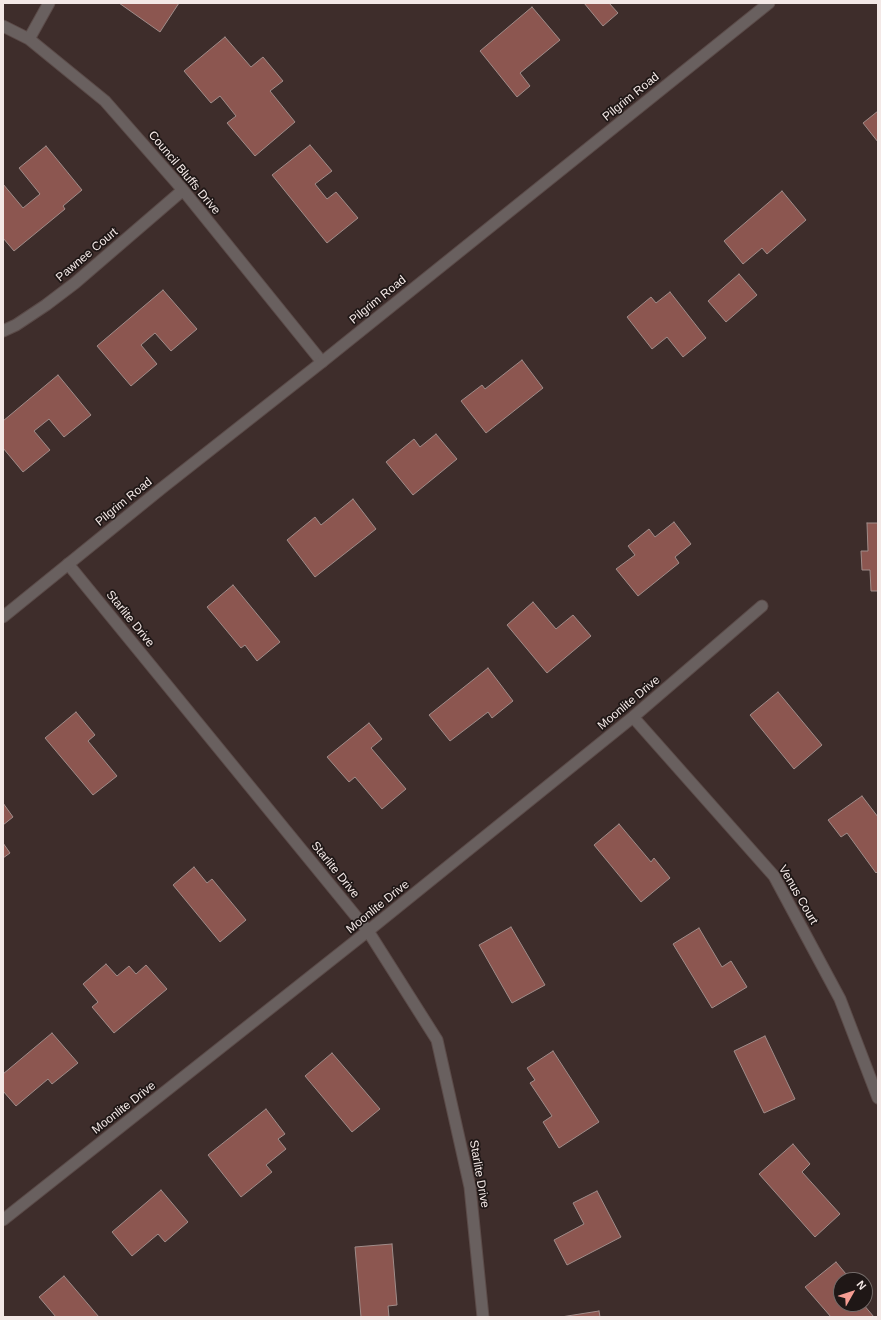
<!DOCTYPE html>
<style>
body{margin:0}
#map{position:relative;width:881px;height:1320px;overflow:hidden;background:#3e2d2b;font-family:Helvetica,sans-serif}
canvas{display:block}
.frame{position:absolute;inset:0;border:4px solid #f3e8e6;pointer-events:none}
.north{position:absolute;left:833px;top:1272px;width:40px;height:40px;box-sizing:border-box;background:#1f1716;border:1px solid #746b69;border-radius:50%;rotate:51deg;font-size:11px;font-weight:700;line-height:16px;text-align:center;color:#f3e8e6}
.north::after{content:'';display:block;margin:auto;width:14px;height:18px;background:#f59c92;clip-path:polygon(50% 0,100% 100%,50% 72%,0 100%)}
</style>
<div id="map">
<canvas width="881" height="1320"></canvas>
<div class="frame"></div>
<div class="north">N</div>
</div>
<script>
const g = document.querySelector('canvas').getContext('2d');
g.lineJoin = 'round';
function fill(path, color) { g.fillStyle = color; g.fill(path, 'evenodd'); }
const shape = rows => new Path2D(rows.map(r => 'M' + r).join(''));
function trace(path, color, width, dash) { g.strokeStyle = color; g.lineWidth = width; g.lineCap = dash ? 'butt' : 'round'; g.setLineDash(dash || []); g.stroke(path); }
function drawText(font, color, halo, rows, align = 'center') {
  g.font = font + ' Helvetica,sans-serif'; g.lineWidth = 3.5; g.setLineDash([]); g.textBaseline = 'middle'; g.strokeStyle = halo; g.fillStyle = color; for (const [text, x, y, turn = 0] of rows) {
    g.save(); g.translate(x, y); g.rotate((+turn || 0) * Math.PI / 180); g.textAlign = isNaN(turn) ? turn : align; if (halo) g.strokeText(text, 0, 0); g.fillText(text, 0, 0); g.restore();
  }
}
const building = shape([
 [119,3,179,3,160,32,119,3],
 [584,3,609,3,618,13,603,26,584,3],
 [532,7,560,40,520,73,530,86,517,97,480,51,532,7],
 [225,37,251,67,263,57,283,81,270,91,295,122,255,156,227,123,236,116,220,96,211,103,184,71,225,37],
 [878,111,878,142,863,123,878,111],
 [310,145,332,171,315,184,327,199,336,192,358,218,327,243,272,175,310,145],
 [46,146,82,190,63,206,65,209,14,251,3,238,3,184,23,208,40,194,19,168,46,146],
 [782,191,806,220,767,254,762,248,743,264,724,241,782,191],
 [739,274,757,295,726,322,708,301,739,274],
 [163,290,197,329,171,351,155,333,141,345,157,364,131,386,97,346,163,290],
 [670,292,706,338,683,357,667,337,652,349,627,317,651,297,656,303,670,292],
 [522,360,543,388,486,433,461,401,482,385,485,389,522,360],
 [58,375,91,415,64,437,49,419,34,431,50,450,23,472,3,448,3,421,58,375],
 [436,434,457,459,413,495,386,462,414,439,420,447,436,434],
 [353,499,376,529,315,577,287,540,315,517,321,525,353,499],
 [674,522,691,544,675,557,679,563,638,596,616,569,635,555,628,546,649,529,655,537,674,522],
 [867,523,878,523,878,591,871,591,870,570,862,570,861,551,868,551,867,523],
 [233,585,280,642,257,661,245,645,241,648,207,607,233,585],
 [533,602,556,629,573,615,591,636,547,673,507,625,533,602],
 [488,668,513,701,492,718,488,712,450,741,429,715,488,668],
 [778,692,822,745,794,769,750,715,778,692],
 [76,712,95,735,88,741,117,776,93,795,45,738,76,712],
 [369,723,382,739,371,748,406,789,382,809,355,777,349,782,327,757,369,723],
 [862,796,878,817,878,871,876,873,847,833,841,837,828,820,862,796],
 [3,803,13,817,3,825,3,803],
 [619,824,651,862,654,858,670,878,641,902,594,845,619,824],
 [3,843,10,853,3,858,3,843],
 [194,867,207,883,212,879,246,920,220,942,173,885,194,867],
 [511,927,545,985,512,1003,479,945,511,927],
 [699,928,722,967,731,961,747,987,712,1008,673,944,699,928],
 [106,964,117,976,129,966,136,974,146,965,167,989,114,1033,92,1007,98,1002,83,984,106,964],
 [52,1033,78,1063,52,1084,48,1079,16,1106,3,1091,3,1074,52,1033],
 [765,1036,795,1099,764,1113,734,1051,765,1036],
 [553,1051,599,1122,559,1148,543,1122,552,1116,530,1083,535,1080,527,1068,553,1051],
 [332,1053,380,1109,352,1132,305,1076,332,1053],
 [266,1109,285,1134,278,1139,286,1149,266,1165,272,1172,241,1197,208,1155,266,1109],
 [793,1144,810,1164,802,1172,840,1214,815,1237,759,1174,793,1144],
 [161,1190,188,1222,165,1242,158,1234,132,1256,112,1232,161,1190],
 [597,1191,621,1237,567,1265,554,1240,584,1224,573,1203,597,1191],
 [392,1244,397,1305,388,1306,389,1317,361,1317,355,1247,392,1244],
 [836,1262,851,1280,841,1280,841,1304,863,1304,874,1317,831,1317,805,1287,836,1262],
 [64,1276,99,1317,56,1317,39,1297,64,1276],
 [599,1311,600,1317,561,1317,599,1311]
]);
const minor = shape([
 [3,26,29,39,105,101,183,190,322,362],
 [29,39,49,3],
 [3,331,16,325,46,305,75,283,183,190],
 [68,564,368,931,437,1040,470,1187,483,1317],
 [633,717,774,876,840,999,878,1098],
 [3,1220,368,931,633,717,762,606]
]);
const tertiary = shape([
 [3,617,162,488,322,362,769,3]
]);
const streetNames = [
 ["Pilgrim Road",631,97,-39],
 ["Council Bluffs Drive",184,173,50],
 ["Pawnee Court",87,255,-40],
 ["Pilgrim Road",378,300,-39],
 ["Pilgrim Road",124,502,-39],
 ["Starlite Drive",130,619,51],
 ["Moonlite Drive",629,703,-40],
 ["Starlite Drive",335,870,51],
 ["Venus Court",798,895,60],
 ["Moonlite Drive",378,907,-39],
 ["Moonlite Drive",124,1108,-38],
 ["Starlite Drive",479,1174,80]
];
fill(building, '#8c5650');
trace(building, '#a08c89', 1);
trace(minor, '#5b4b49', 13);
trace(tertiary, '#5b4b49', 13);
trace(minor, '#69605f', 11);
trace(tertiary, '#69605f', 11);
drawText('12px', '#f3e8e6', '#1f1716', streetNames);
</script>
